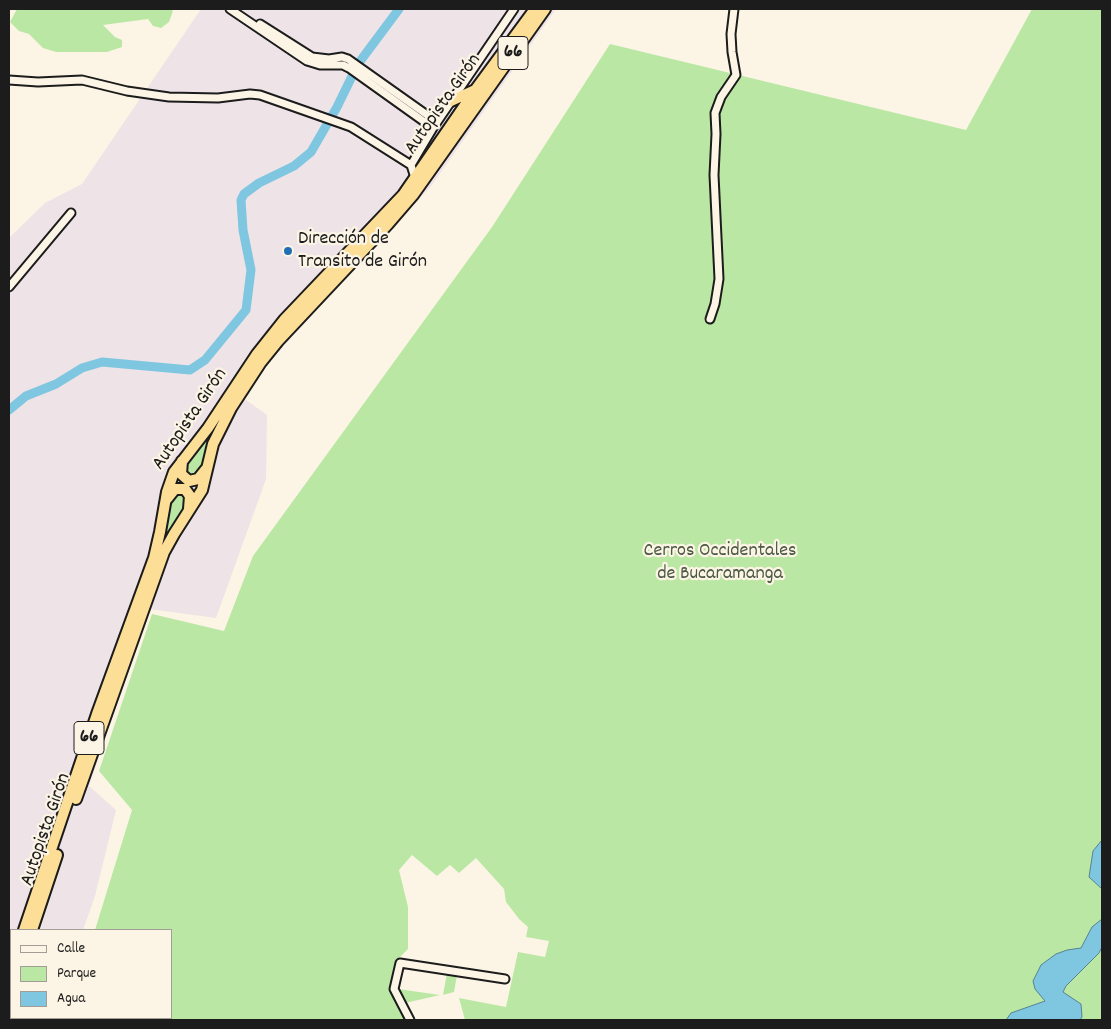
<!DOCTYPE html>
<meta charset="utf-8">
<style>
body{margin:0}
#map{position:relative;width:1111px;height:1029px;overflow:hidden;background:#fcf5e5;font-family:Dekko,sans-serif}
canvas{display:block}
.frame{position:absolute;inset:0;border:10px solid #1c1c1c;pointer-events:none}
.legend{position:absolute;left:10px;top:929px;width:162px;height:90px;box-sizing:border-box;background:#fcf5e5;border:1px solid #a29e95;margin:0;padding:6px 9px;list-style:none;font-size:15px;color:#1c1c1c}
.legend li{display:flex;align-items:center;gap:10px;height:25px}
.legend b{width:25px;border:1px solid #a29e95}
</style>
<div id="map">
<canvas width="1111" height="1029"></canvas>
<div class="frame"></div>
<ul class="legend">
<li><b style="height:6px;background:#fcf5e5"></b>Calle</li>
<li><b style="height:14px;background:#bbe7a4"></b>Parque</li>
<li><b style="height:14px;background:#7fc6e0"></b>Agua</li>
</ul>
</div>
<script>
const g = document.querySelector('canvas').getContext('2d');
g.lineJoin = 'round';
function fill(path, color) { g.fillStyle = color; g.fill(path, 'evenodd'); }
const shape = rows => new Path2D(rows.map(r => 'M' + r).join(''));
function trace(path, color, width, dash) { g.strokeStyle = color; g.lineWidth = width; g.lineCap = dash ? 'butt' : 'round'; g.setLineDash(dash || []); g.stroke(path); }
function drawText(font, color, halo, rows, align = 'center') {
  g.font = font + ' Dekko,sans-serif'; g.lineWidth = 4.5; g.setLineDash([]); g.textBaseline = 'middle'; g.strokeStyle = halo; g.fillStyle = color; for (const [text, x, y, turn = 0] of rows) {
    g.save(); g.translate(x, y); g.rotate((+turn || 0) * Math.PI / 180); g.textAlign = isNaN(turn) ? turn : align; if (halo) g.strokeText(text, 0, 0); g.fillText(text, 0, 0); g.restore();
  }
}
const built = shape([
 [201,9,556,9,431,186,275,355,242,397,267,415,266,479,216,618,149,609,89,786,116,810,95,896,83,930,11,930,11,1018,52,1018,51,1020,9,1020,9,238,45,203,82,184]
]);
const green = shape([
 [17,9,170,9,173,11,169,22,161,28,153,26,148,19,103,25,115,37,122,40,122,47,107,52,56,52,43,48,29,34,19,31,10,22],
 [1032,9,1102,9,1102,1020,465,1020,459,998,506,1007,518,952,545,957,549,941,526,937,528,927,519,919,506,902,504,889,476,858,459,873,450,865,437,876,412,855,399,870,408,907,408,949,397,960,390,990,406,1020,68,1020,69,1018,171,1018,171,930,95,930,132,810,99,771,152,614,224,631,253,556,492,227,610,44,966,130],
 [210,434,202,472,193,476,187,472,189,460],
 [181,492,185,498,183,510,165,540,169,507,176,495],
 [447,973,457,975,454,992,443,995],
 [398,989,440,995,405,1003]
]);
const water = shape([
 [1102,840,1102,889,1089,877,1093,851,1102,840],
 [1102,919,1102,947,1099,953,1066,986,1063,992,1081,1004,1082,1017,1080,1020,1006,1020,1011,1013,1045,1001,1035,989,1033,981,1041,965,1056,954,1067,950,1081,948,1092,927,1102,919]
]);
const river = shape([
 [9,410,26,396,56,384,82,368,102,362,190,370,205,360,246,310,251,270,243,230,241,200,244,194,259,183,294,166,311,152,337,107,358,64,399,9]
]);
const minor = shape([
 [230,9,307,61,320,65,343,65,349,68,433,128],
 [260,24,312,57,329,59,342,57,348,59,437,122],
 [9,80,38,82,82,80,127,91,169,97,218,98,250,94,260,95,351,127,411,165],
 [415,178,411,165,433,128,514,9],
 [9,287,71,213],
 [710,319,715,304,719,279,714,175,716,134,715,113,721,97,736,75,732,52,731,34,734,9],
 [410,1020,394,989,400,963,505,979]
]);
const highway = shape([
 [451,101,475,90],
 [182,461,181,474,189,481,198,479,206,469],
 [167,499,175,489,185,489,190,496,189,509],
 [76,799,164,552,174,534,202,490,213,444,231,408,261,362,278,341,388,224,413,195,545,9],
 [24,930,97,714,154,558,160,532,167,492,174,472,208,428,257,354,284,320,403,195,476,89,535,9],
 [32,930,57,855],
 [9,986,11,974],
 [9,1019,11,1008]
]);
const markers = [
 [288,251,5,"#1f6fb2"]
];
const shields = [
 [513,53,30],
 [89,738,30]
];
const shieldNames = [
 ["66",513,53],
 ["66",89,738]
];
const streetNames = [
 ["Autopista Girón",444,105,-55],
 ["Autopista Girón",191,420,-56],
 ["Autopista Girón",47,830,-71]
];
const poiNames = [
 ["Dirección de",298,240],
 ["Transito de Girón",298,263]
];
const parkNames = [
 ["Cerros Occidentales",720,552],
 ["de Bucaramanga",720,575]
];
fill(built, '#eee3e6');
fill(green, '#bbe7a4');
fill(water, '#7fc6e0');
trace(water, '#578292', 1);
trace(river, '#7fc6e0', 9);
trace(minor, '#1c1c1c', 11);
trace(highway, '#1c1c1c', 14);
trace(minor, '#fcf5e5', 7);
trace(highway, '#fdde96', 10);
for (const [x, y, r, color] of markers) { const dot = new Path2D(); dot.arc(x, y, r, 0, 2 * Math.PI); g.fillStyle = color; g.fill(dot); trace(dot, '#fcf5e5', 2); }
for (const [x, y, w] of shields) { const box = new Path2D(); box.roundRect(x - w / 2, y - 16.5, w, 33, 4); g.fillStyle = '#fcf5e5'; g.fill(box); trace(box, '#1c1c1c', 1); }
drawText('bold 19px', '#1c1c1c', null, shieldNames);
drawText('20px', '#1c1c1c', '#fcf5e5', streetNames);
drawText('20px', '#1c1c1c', '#fcf5e5', poiNames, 'left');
drawText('20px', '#4c5945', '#fcf5e5', parkNames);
</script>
